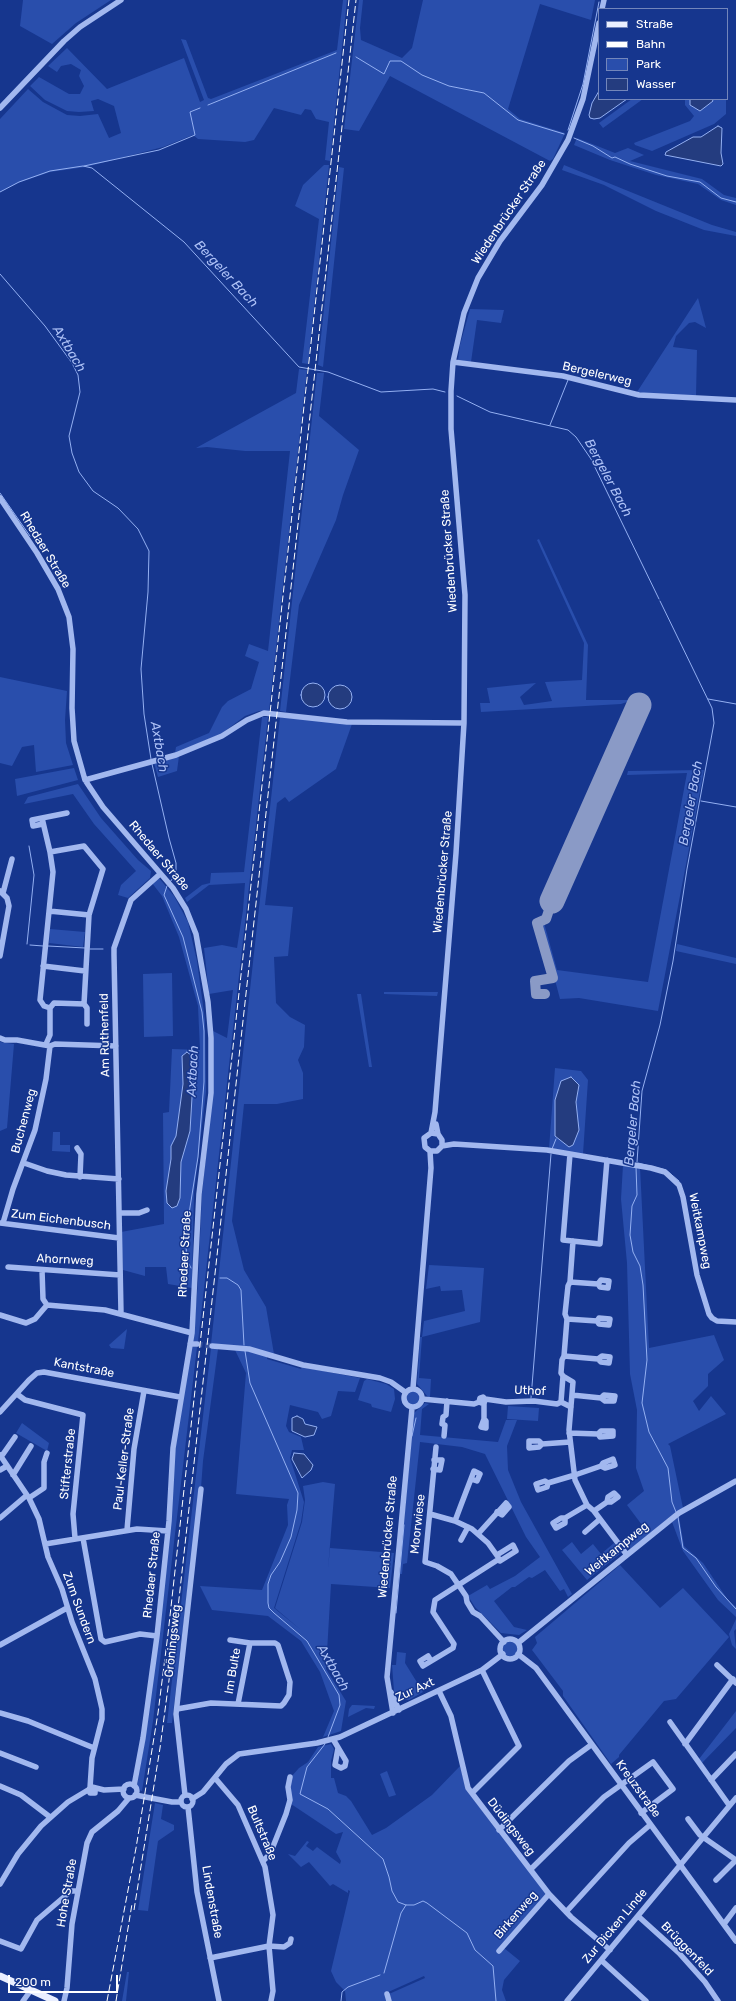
<!DOCTYPE html>
<meta charset="utf-8">
<style>
body{margin:0}
#map{position:relative;width:736px;height:2001px;overflow:hidden;background:#16368e;font-family:Rubik,sans-serif}
canvas{display:block}
.legend{position:absolute;left:598px;top:8px;width:130px;height:92px;box-sizing:border-box;background:#16368e;border:1px solid #7386bb;margin:0;padding:5px 7px;list-style:none;font-size:12px;color:#fff}
.legend li{display:flex;align-items:center;gap:8px;height:20px}
.legend b{width:20px;border:1px solid #7386bb}
.scale{position:absolute;left:8px;top:1975px;width:110px;height:18px;box-sizing:border-box;border:2px solid #fff;border-top:0;padding-left:5px;font-size:12px;line-height:14px;white-space:nowrap;color:#fff;-webkit-text-stroke:3px #16368e;paint-order:stroke}
</style>
<div id="map">
<canvas width="736" height="2001"></canvas>
<ul class="legend">
<li><b style="height:5px;background:#eaefff"></b>Straße</li>
<li><b style="height:5px;background:#fff"></b>Bahn</li>
<li><b style="height:11px;background:#294eac"></b>Park</li>
<li><b style="height:11px;background:#243c7f"></b>Wasser</li>
</ul>
<div class="scale">200 m</div>
</div>
<script>
const g = document.querySelector('canvas').getContext('2d');
g.lineJoin = 'round';
function fill(path, color) { g.fillStyle = color; g.fill(path, 'evenodd'); }
const shape = rows => new Path2D(rows.map(r => 'M' + r).join(''));
function trace(path, color, width, dash) { g.strokeStyle = color; g.lineWidth = width; g.lineCap = dash ? 'butt' : 'round'; g.setLineDash(dash || []); g.stroke(path); }
function drawText(font, color, halo, rows, align = 'center') {
  g.font = font + ' Rubik,sans-serif'; g.lineWidth = 3; g.setLineDash([]); g.textBaseline = 'middle'; g.strokeStyle = halo; g.fillStyle = color; for (const [text, x, y, turn = 0] of rows) {
    g.save(); g.translate(x, y); g.rotate((+turn || 0) * Math.PI / 180); g.textAlign = isNaN(turn) ? turn : align; if (halo) g.strokeText(text, 0, 0); g.fillText(text, 0, 0); g.restore();
  }
}
const green = shape([
 [23,0,111,0,76,23,52,44,20,26],
 [343,0,347,0,330,161,325,160,329,122,316,119,311,110,305,109,301,115,274,108,254,140,245,142,198,139,193,135,163,147,86,167,50,172,18,183,0,192,0,119,28,89,43,102,67,115,80,116,98,114,109,138,121,133,114,106,98,99,91,101,94,111,79,112,67,111,45,100,30,86,39,77,69,94,80,94,84,86,79,76,81,70,71,64,61,66,57,72,48,66,67,48,107,89,184,58,200,102,204,100,181,39,186,40,208,98,211,99,337,50],
 [359,0,363,0,360,28,361,40,402,58,412,48,423,0,595,0,591,20,540,4,508,109,520,119,565,133,553,159,550,161,390,76,359,131,344,129],
 [632,99,643,99,603,128,599,123],
 [685,99,726,99,726,114,714,124,652,151,635,145,634,143,690,121,694,116,685,105],
 [577,138,615,153,628,148,644,155,630,161,702,179,724,195,736,198,736,205,721,200,698,184,656,175,610,160,574,145],
 [324,165,329,165,308,364,302,363,319,219,295,206,303,185],
 [564,165,712,225,736,232,736,236,704,230,656,211,604,185,562,170],
 [339,167,344,168,323,367,318,365],
 [698,298,706,328,695,322,689,323,676,336,673,347,697,350,696,396,651,395,637,392],
 [470,309,504,310,501,323,477,320,471,362,458,360,460,345],
 [299,369,307,370,269,711,259,711,245,716,221,734,175,753,176,747,209,733,222,707,228,701,251,689,259,662,245,656,249,644,268,651,290,451,245,451,207,447,196,448,296,393],
 [317,373,324,373,319,416,359,450,343,495,336,520,299,605,286,712,280,711],
 [539,539,588,645,586,700,633,700,621,704,481,712,480,703,490,703,487,688,536,683,520,697,524,705,552,701,545,682,582,680,584,643,537,540],
 [0,677,67,691,65,720,66,743,73,765,36,772,34,745,22,747,12,766,0,763],
 [262,717,268,717,198,1342,193,1341,198,1282,202,1193,213,1093,213,1031,227,1038,233,990,209,994,204,948,222,945,237,948,243,910,245,883,209,885,187,902,185,898,202,885,210,883,211,873,244,872],
 [280,717,352,724,336,769,289,802,285,797,277,803,265,905,293,907,288,956,274,957,276,1003,290,1017,305,1025,304,1047,298,1060,303,1073,303,1099,277,1104,244,1104,232,1221,244,1270,266,1307,274,1354,211,1344],
 [179,756,177,771,158,777,154,763],
 [74,768,78,780,17,796,15,779],
 [704,770,658,1011,579,998,560,999,540,923,544,923,557,970,648,982,687,773,627,775,628,771],
 [78,784,101,818,138,860,151,871,150,878,128,898,118,895,121,885,136,871,94,824,73,794,24,804,28,797],
 [159,878,174,896,188,922,197,961,205,1020,206,1092,194,1193,192,1288,168,1284,166,1267,145,1267,145,1276,123,1270,121,1232,164,1224,163,1113,169,1112,172,1049,200,1050,198,1006,179,937,162,896,152,883],
 [50,929,85,932,83,947,49,943],
 [677,944,736,958,736,964,676,951],
 [172,973,173,1036,144,1037,143,974],
 [384,992,438,992,437,996,384,994],
 [357,994,361,994,372,1067,369,1067],
 [0,1042,14,1044,7,1128,0,1131],
 [555,1068,581,1071,588,1080,583,1154,549,1149],
 [53,1132,60,1132,60,1145,70,1145,70,1152,52,1151],
 [623,1165,640,1167,649,1348,714,1335,724,1360,708,1374,708,1386,693,1401,699,1411,711,1396,726,1414,668,1444,670,1446,683,1508,666,1520,631,1549,624,1545,645,1529,627,1505,644,1491,636,1468,637,1410,630,1374,627,1263,621,1199],
 [429,1265,484,1268,480,1322,422,1337,419,1378,431,1379,430,1397,428,1397,417,1384,420,1337,422,1337,424,1321,465,1311,462,1290,441,1291,440,1286,426,1289],
 [127,1329,124,1349,111,1348,109,1345],
 [191,1347,197,1347,153,1721,142,1791,139,1790,137,1786,145,1739,175,1448],
 [211,1348,218,1349,203,1461,201,1488,188,1584,172,1723,167,1723],
 [235,1350,249,1350,267,1355,267,1359,301,1369,302,1367,360,1378,355,1392,338,1391,331,1416,322,1419,318,1412,290,1405,286,1426,289,1432,301,1437,304,1450,292,1450,290,1458,304,1502,301,1522,274,1608,301,1630,275,1608,302,1522,305,1500,303,1486,323,1482,335,1484,328,1569,330,1548,394,1553,390,1588,331,1584,326,1669,346,1701,341,1731,323,1737,334,1711,320,1672,301,1641,268,1616,212,1610,200,1586,262,1590,288,1525,287,1505,289,1499,236,1494,246,1373],
 [367,1379,386,1384,394,1389,395,1399,391,1412,372,1407,371,1404,358,1400,364,1381],
 '406 1398a7 7 0 1 1 14 0a7 7 0 1 1-14 0Z',
 [425,1403,429,1404,422,1409,420,1435,498,1442,506,1420,517,1420,507,1446,508,1470,521,1502,572,1594,568,1597,564,1589,560,1591,545,1570,532,1578,529,1577,515,1587,512,1587,494,1601,514,1627,527,1630,519,1635,501,1633,475,1607,468,1596,487,1585,490,1589,515,1576,540,1557,526,1537,485,1454,462,1447,420,1442,407,1563,403,1564,402,1574,399,1574,414,1413],
 [508,1406,539,1408,538,1421,507,1419],
 [22,1423,49,1443,47,1451,16,1433],
 [679,1517,684,1546,703,1563,728,1600,736,1607,736,1617,718,1600,683,1551,672,1522],
 [572,1542,581,1554,593,1544,601,1554,614,1543,621,1553,587,1580,562,1550],
 [620,1565,660,1608,683,1588,729,1637,676,1699,664,1701,619,1755,619,1757,611,1764,563,1696,563,1691,532,1650,537,1643,535,1637],
 [736,1619,736,1629,734,1631,736,1649,732,1645,729,1634],
 '502 1649a8 8 0 1 1 16 0a8 8 0 1 1-16 0Z',
 [397,1652,406,1653,405,1663,423,1692,409,1700,399,1699,394,1691,392,1665,396,1665],
 [352,1705,355,1705,375,1706,374,1709,366,1708,348,1717,349,1709],
 [736,1711,736,1728,702,1763,699,1759],
 [331,1744,334,1749,331,1761,331,1778,334,1778,338,1793,346,1796,351,1801,372,1835,386,1828,432,1795,460,1766,466,1790,547,1894,504,1948,520,1961,504,1980,502,1990,506,2001,390,2001,389,1994,425,1978,424,1976,386,1993,387,2001,346,2001,345,1991,336,1982,331,1971,350,1891,348,1890,348,1893,333,1884,330,1886,309,1862,301,1867,288,1854,295,1856,307,1841,309,1842,306,1846,313,1851,317,1847,340,1864,341,1861,336,1852,343,1832,336,1834,291,1804,289,1787,291,1777,299,1768,308,1762,318,1747],
 [387,1771,396,1795,389,1797,380,1774],
 [155,1803,163,1805,161,1819,174,1825,174,1830,158,1841,148,1911,138,1910],
 [127,1972,129,1972,126,2001,122,2001]
]);
const water = shape([
 [599,91,599,99,627,99,600,118,594,119,590,118,589,115,592,103,599,91],
 [690,99,712,99,713,101,700,111,690,105,690,99],
 [718,126,722,128,721,153,723,164,721,166,665,155,666,152,693,137,701,137,718,126],
 '301 695a12 12 0 1 1 24 0a12 12 0 1 1-24 0Z',
 '328 697a12 12 0 1 1 24 0a12 12 0 1 1-24 0Z',
 [187,1052,193,1057,194,1064,190,1131,181,1162,180,1198,177,1206,172,1208,167,1203,166,1191,171,1159,171,1146,176,1136,183,1084,182,1056,187,1052],
 [571,1077,579,1085,576,1102,579,1130,573,1145,569,1147,555,1136,555,1100,561,1081,571,1077],
 [297,1416,303,1419,305,1424,317,1427,314,1435,305,1437,292,1431,292,1418,297,1416],
 [294,1453,304,1454,313,1465,311,1470,302,1478,292,1459,294,1453]
]);
const stream = shape([
 [356,57,384,74,390,61,401,61,422,75,449,86,484,93,518,120,564,134],
 [208,105,336,53],
 [568,130,583,84,599,2],
 [574,138,593,146,612,158,615,157,630,164,667,176,700,182,721,198,736,202],
 [84,166,159,150,195,135,190,112,200,108],
 [0,192,19,182,50,171,83,166,92,168,184,242,299,367,328,372,381,392,433,389,445,392],
 [0,274,45,326,72,363,78,375,80,392,69,436,72,453,79,472,93,491,118,508,138,529,149,551,148,592,141,669,144,714,151,759],
 [457,396,490,412,568,430,576,437,591,459,659,599],
 [550,425,568,380],
 [0,493,30,536],
 [708,699,736,704],
 [152,764,169,838,176,863,176,874,170,882],
 [701,801,736,807],
 [167,886,164,895,183,937,202,1012,204,1031,204,1082,198,1157,188,1220,186,1246,187,1260,191,1268],
 [27,944,34,875,29,846],
 [30,945,43,946],
 [48,946,85,948],
 [90,949,103,949],
 [552,1149,556,1139],
 [637,1162,642,1091,660,1025,673,961,687,869,714,723,712,708,660,601],
 [638,1163,666,1170,679,1181],
 [636,1167,637,1195,632,1206,630,1235,633,1252,640,1266,643,1285,647,1360,642,1403,649,1432,668,1468,672,1502,676,1512],
 [220,1278,227,1278,238,1285,241,1290,244,1345],
 [245,1351,250,1383,298,1493,297,1510,291,1537,280,1562,271,1575,268,1584,268,1603,269,1608,274,1613,307,1641,339,1695,340,1705,328,1737],
 [531,1398,551,1154],
 [412,1436,416,1418],
 [678,1517,683,1548,696,1558,716,1587,736,1609],
 [396,1613,404,1525],
 [325,1744,307,1767,300,1794,328,1809,383,1859,389,1877,392,1891,398,1902,406,1905,414,1905,423,1901,427,1903,467,1933,475,1950,493,1966,496,2001],
 [384,1973,401,1913,406,1905],
 [341,2001,342,1992,348,1987,380,1975]
]);
const taxiway = shape([
 [545,994,536,994,535,981,553,978,537,923,546,919,552,901]
]);
const runway = shape([
 [552,901,639,705]
]);
const minorTunnel = shape([
 [197,1344,212,1346]
]);
const minor = shape([
 [602,9,604,0],
 [0,108,64,41,80,27,121,0],
 [453,362,563,376,639,395,736,400],
 [0,498,37,553,58,589,69,617,73,649,72,708,74,741,85,780,103,807,173,888,186,909,196,934,208,1002,211,1038,211,1093,199,1194,192,1333,173,1448,169,1521,157,1636,143,1738,134,1786],
 [85,780,176,755,222,736,247,720,264,713,347,722,464,723],
 [42,818,67,813],
 [43,824,33,826,32,820,42,818,50,852,53,872,40,1000,44,1006,50,1008],
 [50,852,84,846,103,869,89,915,84,1004],
 [0,891,7,898,9,906,0,956],
 [3,893,12,859],
 [49,911,89,915],
 [43,966,85,971],
 [84,1004,87,1008,87,1024],
 [0,1038,5,1040,17,1040,50,1046,55,1044,116,1046],
 [46,1044,50,1035,50,1008,54,1003,84,1004],
 [436,1124,438,1134,442,1140,442,1146,437,1151,430,1151,425,1147,424,1138,431,1133,438,1134],
 [431,1133,435,1112,456,853,464,723,465,595,451,429,451,391,453,362,464,313,478,278,500,241,542,185,568,140,583,99,599,23],
 [442,1146,454,1144,547,1150,651,1168,665,1172,679,1185,683,1197,697,1275,709,1314,712,1318,717,1321,736,1322],
 [77,1148,81,1154,80,1177],
 [570,1154,563,1240,600,1244,607,1160],
 [24,1163,47,1171,66,1175,119,1179],
 [119,1213,139,1213,147,1210],
 [0,1223,119,1238],
 [3,1223,13,1189,35,1130,46,1079,50,1046],
 [8,1267,120,1275],
 [570,1282,598,1284,601,1280,609,1281,608,1288,600,1287,598,1284],
 [47,1305,105,1310,192,1333],
 [121,1313,114,955,114,948,131,900,160,874],
 [0,1315,26,1323,35,1319,47,1305,43,1299,42,1270],
 [567,1319,597,1321,599,1318,610,1319,609,1325,599,1324,597,1321],
 [190,1344,197,1344],
 [212,1346,249,1349,303,1365,380,1378,391,1382,405,1392],
 [564,1356,598,1359,601,1362,609,1363,610,1357,602,1356,598,1359],
 [563,1376,573,1382,569,1430,575,1480,587,1505,594,1511,627,1555],
 [413,1388,431,1168,430,1151],
 '404 1398a9 9 0 1 1 18 0a9 9 0 1 1-18 0Z',
 [17,1394,25,1400,83,1415,73,1514,75,1538],
 [572,1395,601,1398,604,1395,615,1396,614,1401,605,1401,601,1398],
 [422,1399,474,1404,479,1402],
 [485,1399,484,1404,479,1402,480,1398,483,1397,485,1399,506,1402,534,1401,557,1404,561,1402,571,1407],
 [561,1402,563,1376,561,1373,562,1360,564,1356,567,1319,565,1314,568,1286,570,1282,573,1241],
 [484,1404,484,1419,481,1427,486,1428,486,1421,484,1419],
 [0,1412,29,1380,37,1373,44,1372,180,1397],
 [569,1433,598,1434,601,1431,613,1431,613,1436,600,1437,598,1434],
 [444,1436,445,1425,442,1424,443,1417,446,1415,447,1401],
 [542,1444,539,1447,529,1448,529,1441,539,1441,542,1444,570,1442],
 [436,1447,425,1562,437,1566,451,1574,466,1596,467,1602,473,1612,480,1616,504,1642],
 [0,1455,29,1498,39,1519,48,1557,62,1589,72,1622,95,1679,102,1709,102,1719,92,1758,90,1788],
 [1,1457,15,1437],
 [433,1469,440,1470,442,1460,434,1460],
 [0,1470,7,1466],
 [13,1475,31,1446],
 [548,1483,547,1487,538,1490,536,1484,545,1481,548,1483,575,1475,601,1466,603,1463,613,1459,615,1465,605,1468,601,1466],
 [29,1498,44,1488,44,1462,47,1453],
 [594,1511,607,1502,608,1497,614,1493,618,1497,611,1502,607,1502],
 [430,1514,455,1521,472,1529,488,1543,498,1557],
 [0,1518,27,1495],
 [565,1518,565,1523,556,1528,553,1523,561,1518,565,1518,587,1505],
 [455,1521,461,1505,474,1471,480,1474,477,1481,471,1479],
 [127,1530,134,1449,144,1391],
 [585,1532,600,1519],
 [478,1534,506,1503,509,1507,502,1515,497,1512],
 [83,1538,101,1639,105,1642,140,1634,157,1636],
 [461,1540,468,1527],
 [45,1544,137,1529,168,1531],
 '500 1649a10 10 0 1 1 20 0a10 10 0 1 1-20 0Z',
 [518,1643,679,1513,736,1481],
 [0,1645,67,1608],
 [518,1654,536,1668,736,1941],
 [431,1661,428,1656,420,1661,423,1666,453,1648,454,1644,433,1612,435,1600,499,1559,500,1561,516,1551,513,1545,497,1555],
 [717,1665,736,1683],
 [439,1691,451,1716,468,1788,549,1894,571,1917,610,1950],
 [391,1692,399,1710],
 [238,1704,250,1643],
 [177,1709,211,1703,281,1706,284,1703,289,1695,290,1682,278,1645,275,1643,250,1643,230,1640],
 [0,1713,28,1721,94,1748],
 [393,1713,387,1677,412,1408],
 [670,1722,729,1805],
 [333,1739,346,1761,345,1766,341,1768,335,1765,338,1748],
 [685,1744,733,1679],
 [0,1753,36,1767],
 [215,1778,238,1805,265,1867,273,1915,269,1946,273,1991,271,2001],
 [711,1780,736,1754],
 '123 1791a7 7 0 1 1 14 0a7 7 0 1 1-14 0Z',
 [0,1786,21,1795,50,1817],
 [95,1788,95,1793,90,1793,89,1789,92,1787,104,1790,124,1789],
 [472,1793,519,1746,482,1670],
 [135,1795,172,1802,181,1802],
 [185,1795,176,1714,201,1489],
 '181 1801a6 6 0 1 1 12 0a6 6 0 1 1-12 0Z',
 [192,1799,203,1792,226,1764,239,1754,317,1743,340,1737,482,1670,503,1654],
 [188,1807,197,1892,219,2001],
 [688,1819,700,1835,736,1860],
 [499,1830,569,1761,591,1745],
 [263,1861,270,1854,286,1814,290,1800,288,1787,290,1777],
 [531,1869,604,1797,653,1762,673,1789,641,1813],
 [716,1880,736,1860],
 [0,1884,18,1854,41,1826,68,1802,88,1790],
 [566,1912,629,1843,650,1825],
 [638,1916,679,1953,705,1982,718,2001],
 [724,1924,736,1908],
 [0,1941,21,1949,37,1920,71,1891,77,1891],
 [499,1951,549,1894],
 [210,1958,269,1946,284,1947,290,1943,291,1939],
 [601,1960,646,2001],
 [387,1994,389,2001],
 [23,2001,31,1990],
 [64,2001,67,1988,72,1924,87,1843,92,1832,118,1811,129,1798],
 [567,2001,736,1798]
]);
const major = shape([
 [0,1976,55,2001]
]);
const rail = shape([
 [134,1910,160,1748,175,1635,356,0],
 [107,2001,136,1848,158,1713,168,1634,349,0],
 [116,2001,132,1904]
]);
const streetNames = [
 ["Wiedenbrücker Straße",509,212,-56],
 ["Bergelerweg",597,374,13],
 ["Rhedaer Straße",45,550,59],
 ["Wiedenbrücker Straße",449,551,-94],
 ["Rhedaer Straße",159,856,50],
 ["Wiedenbrücker Straße",443,872,-85],
 ["Am Ruthenfeld",105,1035,-91],
 ["Buchenweg",24,1121,-75],
 ["Zum Eichenbusch",61,1220,7],
 ["Weitkampweg",700,1231,79],
 ["Rhedaer Straße",185,1254,-87],
 ["Ahornweg",65,1260,3],
 ["Kantstraße",84,1368,11],
 ["Uthof",530,1391,3],
 ["Paul-Keller-Straße",124,1459,-83],
 ["Stifterstraße",68,1464,-84],
 ["Moorwiese",418,1524,-84],
 ["Wiedenbrücker Straße",388,1537,-85],
 ["Weitkampweg",617,1549,-39],
 ["Rhedaer Straße",152,1575,-84],
 ["Zum Sundern",79,1608,70],
 ["Gröningsweg",173,1641,-84],
 ["Im Bulte",233,1671,-80],
 ["Zur Axt",415,1690,-25],
 ["Kreuzstraße",638,1789,54],
 ["Düdingsweg",511,1827,52],
 ["Bultstraße",262,1833,67],
 ["Hohe Straße",67,1893,-80],
 ["Lindenstraße",212,1902,80],
 ["Birkenweg",516,1915,-49],
 ["Zur Dicken Linde",615,1926,-50],
 ["Brüggenfeld",687,1949,46]
];
const waterNames = [
 ["Bergeler Bach",226,274,47],
 ["Axtbach",69,349,59],
 ["Bergeler Bach",608,478,62],
 ["Axtbach",159,747,80],
 ["Bergeler Bach",691,803,-80],
 ["Axtbach",193,1071,-87],
 ["Bergeler Bach",633,1123,-85],
 ["Axtbach",333,1668,60]
];
fill(green, '#294eac');
fill(water, '#243c7f');
trace(water, '#94b0f2', 1);
trace(stream, '#94b0f2', 1);
trace(taxiway, '#8a9ac6', 10);
trace(runway, '#8a9ac6', 25);
trace(minorTunnel, '#39549f', 5.5, [5.5, 3]);
trace(minor, '#a2b8ef', 5.5);
trace(major, '#eaefff', 7);
trace(rail, '#fff', 1, [7, 3]);
drawText('12px', '#fff', '#16368e', streetNames);
drawText('italic 13px', '#aec2f7', '#16368e', waterNames);
</script>
